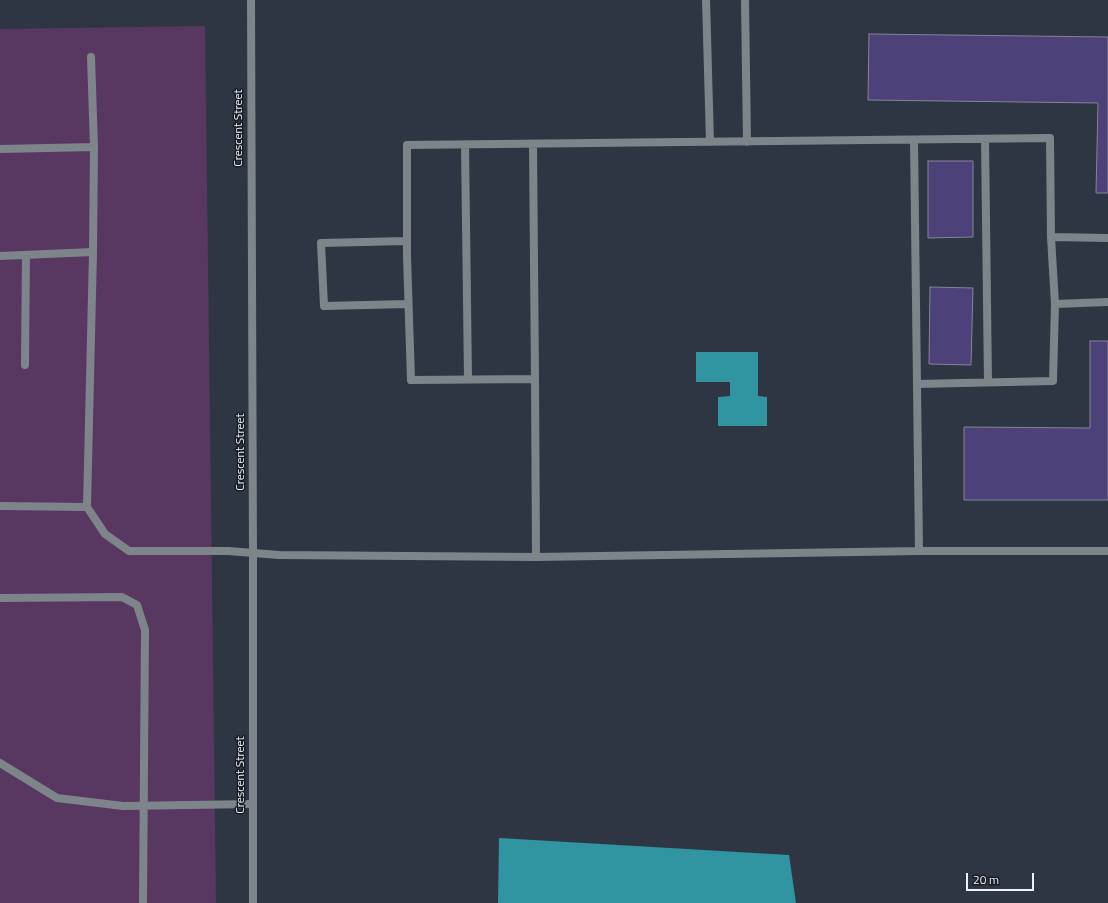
<!DOCTYPE html>
<style>
body{margin:0}
#map{position:relative;width:1108px;height:903px;overflow:hidden;background:#2e3644;font-family:"Titillium Web",sans-serif}
canvas{display:block}
.scale{position:absolute;left:966px;top:873px;width:68px;height:18px;box-sizing:border-box;border:2px solid #ecf1fa;border-top:0;padding-left:5px;font-size:12px;line-height:14px;white-space:nowrap;color:#ecf1fa;-webkit-text-stroke:3px #1a1d24;paint-order:stroke}
</style>
<div id="map">
<canvas width="1108" height="903"></canvas>
<div class="scale">20 m</div>
</div>
<script>
const g = document.querySelector('canvas').getContext('2d');
g.lineJoin = 'round';
function fill(path, color) { g.fillStyle = color; g.fill(path, 'evenodd'); }
const shape = rows => new Path2D(rows.map(r => 'M' + r).join(''));
function trace(path, color, width, dash) { g.strokeStyle = color; g.lineWidth = width; g.lineCap = dash ? 'butt' : 'round'; g.setLineDash(dash || []); g.stroke(path); }
function drawText(font, color, halo, rows, align = 'center') {
  g.font = font + ' "Titillium Web",sans-serif'; g.lineWidth = 3; g.setLineDash([]); g.textBaseline = 'middle'; g.strokeStyle = halo; g.fillStyle = color; for (const [text, x, y, turn = 0] of rows) {
    g.save(); g.translate(x, y); g.rotate((+turn || 0) * Math.PI / 180); g.textAlign = isNaN(turn) ? turn : align; if (halo) g.strokeText(text, 0, 0); g.fillText(text, 0, 0); g.restore();
  }
}
const green = shape([
 [205,26,216,903,0,903,0,29]
]);
const water = shape([
 [696,352,758,352,758,396,767,397,767,426,718,426,718,397,730,396,730,382,696,382],
 [499,838,789,855,796,903,498,903]
]);
const building = shape([
 [869,34,1108,37,1108,193,1096,193,1098,103,868,100,869,34],
 [928,161,973,161,973,237,928,238,928,161],
 [930,287,973,288,971,365,929,364,930,287],
 [1090,341,1108,341,1108,500,964,500,964,427,1090,428,1090,341]
]);
const lane = shape([
 [706,0,710,142],
 [745,0,747,142],
 [1050,138,1051,237,1055,304,1053,381,917,384,919,551,536,557,535,379,411,380,407,256,407,145,1050,138],
 [985,139,988,382],
 [914,140,917,384],
 [533,144,535,379],
 [465,145,468,379],
 [0,149,94,147],
 [1051,237,1108,238],
 [406,241,321,243,324,306,408,304],
 [0,256,93,252,94,147,91,57],
 [1055,304,1108,302],
 [25,365,26,255],
 [0,506,87,507,105,534,129,551,228,551,279,555,536,557],
 [87,507,93,252],
 [919,551,1108,551],
 [0,598,122,597,137,605,145,630,143,903],
 [0,763,57,798,123,806,253,804]
]);
const street = shape([
 [251,0,253,552,253,903]
]);
const streetNames = [
 ["Crescent Street",239,128,-90],
 ["Crescent Street",241,452,-90],
 ["Crescent Street",241,775,-90]
];
fill(green, '#583860');
fill(water, '#3195a1');
fill(building, '#4c4179');
trace(building, '#868495', 1);
trace(lane, '#7d858a', 8);
trace(street, '#7d858a', 8);
drawText('12px', '#ecf1fa', '#1a1d24', streetNames);
</script>
